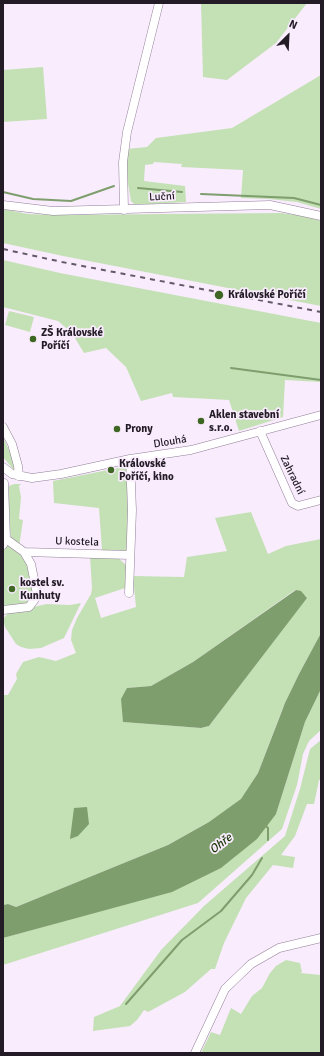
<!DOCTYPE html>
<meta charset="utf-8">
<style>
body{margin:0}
#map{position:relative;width:324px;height:1056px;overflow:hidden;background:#f9ecfd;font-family:Signika,sans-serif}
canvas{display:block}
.frame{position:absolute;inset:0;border:4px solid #231c26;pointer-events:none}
.north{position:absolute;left:268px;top:16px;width:40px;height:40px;-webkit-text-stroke:3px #f9ecfd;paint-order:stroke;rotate:24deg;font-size:11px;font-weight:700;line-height:16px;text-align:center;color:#231c26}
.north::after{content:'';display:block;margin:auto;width:14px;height:18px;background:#231c26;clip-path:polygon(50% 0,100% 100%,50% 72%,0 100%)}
</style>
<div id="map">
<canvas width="324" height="1056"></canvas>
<div class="frame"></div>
<div class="north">N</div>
</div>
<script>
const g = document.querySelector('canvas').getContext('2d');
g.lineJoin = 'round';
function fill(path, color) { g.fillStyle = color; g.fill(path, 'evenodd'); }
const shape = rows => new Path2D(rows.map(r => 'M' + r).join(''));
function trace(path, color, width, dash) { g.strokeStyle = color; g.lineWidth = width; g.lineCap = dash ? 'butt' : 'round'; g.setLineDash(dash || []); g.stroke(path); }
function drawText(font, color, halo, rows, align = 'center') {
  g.font = font + ' Signika,sans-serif'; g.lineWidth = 3.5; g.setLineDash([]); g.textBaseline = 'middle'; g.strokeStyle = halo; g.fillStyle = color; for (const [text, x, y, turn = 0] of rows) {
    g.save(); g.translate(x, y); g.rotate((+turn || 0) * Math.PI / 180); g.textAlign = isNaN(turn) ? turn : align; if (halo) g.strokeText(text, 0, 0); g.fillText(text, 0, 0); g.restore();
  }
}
const green = shape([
 [201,3,307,3,276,43,227,80,203,77],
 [43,67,47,119,3,122,3,70],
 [321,75,321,209,297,202,269,199,241,198,243,170,181,167,182,164,154,162,153,164,145,165,144,181,185,186,186,202,135,205,131,201,127,178,127,149,147,147,156,138,232,128],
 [3,209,28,214,53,215,281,213,303,216,321,221,321,306,63,256,3,243],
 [3,260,60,273,321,323,321,382,285,380,283,417,239,431,229,400,173,397,172,393,141,401,126,367,106,348,84,353,72,333,58,321,3,307],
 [9,311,34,317,30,332,5,325],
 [3,437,14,461,15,468,13,469,3,457],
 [128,466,129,511,127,551,102,550,99,508,54,503,53,481],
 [14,484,21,484,19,486,21,497,19,519,23,520,19,547,11,537,10,528,8,491,9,486],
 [251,512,268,554,286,546,321,539,321,633,299,674,282,710,258,773,241,800,209,822,168,845,16,907,8,904,3,905,3,695,8,695,17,679,16,674,23,662,39,657,56,661,76,653,71,640,72,630,77,618,91,594,92,588,90,556,117,557,127,566,125,588,95,598,101,618,136,607,133,576,184,577,187,557,227,551,215,518],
 [295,590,307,597,209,726,201,728,123,722,127,688,151,686,193,662],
 [8,544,19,552,27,564,35,593,29,604,3,608,3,551],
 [81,603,64,638,41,648,29,649,21,647,16,644,5,627,3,619,9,612,47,604,70,605],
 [321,689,321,730,309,741,303,754,297,785,282,829,198,903,3,965,3,938,99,911,276,814,305,722],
 [321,740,321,780,319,780,314,804,307,804,295,836,281,855,295,857,293,868,273,865,246,898,224,943,215,969,211,969,185,992,148,1012,144,1010,137,1020,130,1026,93,1031,94,1017,120,1006,161,950,204,906,285,836,300,789,310,749],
 [286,960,300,963,302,972,300,973,321,975,321,1053,201,1053,211,1032,220,1035,231,1008,241,1014,252,996,262,988,270,973,276,966]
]);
const water = shape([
 [296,590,301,591,307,598,209,726,201,728,123,722,121,699,127,688,151,686,193,662],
 [321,633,321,689,305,722,276,814,257,839,221,868,172,892,3,938,3,905,8,904,16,907,168,845,209,822,241,799,258,773,285,703,299,674],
 [87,807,89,824,78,836,70,839,74,808]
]);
const stream = shape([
 [138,188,182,192],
 [3,192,33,199,71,201,114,186],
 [201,194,294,198,321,205],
 [231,368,321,380],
 [266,826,268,828,268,840],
 [126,1004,182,940,221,911,252,875,262,858]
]);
const minor = shape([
 [3,205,53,211,270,205,321,216],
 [124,210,123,162,127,132,159,3],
 [3,427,12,444,18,466,19,476],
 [260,431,292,503,298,506,321,500],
 [3,467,12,474,32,478,61,474,130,459,191,450,321,415],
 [6,539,24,552,130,555],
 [3,545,6,539,4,483],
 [129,593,132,510,130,459],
 [3,610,29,607,35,599,37,594,31,564,24,552],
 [195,1053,225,989,251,964,279,948,321,938]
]);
const rail = shape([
 [3,249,62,262,321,312]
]);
const markers = [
 [219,295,5,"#3e6723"],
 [33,339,4,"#3e6723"],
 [201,421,4,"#3e6723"],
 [117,429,4,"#3e6723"],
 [111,470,4,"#3e6723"],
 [12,589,4,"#3e6723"]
];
const streetNames = [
 ["Luční",162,197,-3],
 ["Dlouhá",170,442,-9],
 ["Zahradní",292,475,64],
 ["U kostela",77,542,2]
];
const poiNames = [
 ["Královské Poříčí",228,295],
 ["ZŠ Královské",41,333],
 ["Poříčí",41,346],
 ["Aklen stavební",209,415],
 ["s.r.o.",209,428],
 ["Prony",125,429],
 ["Královské",119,464],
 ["Poříčí, kino",119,477],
 ["kostel sv.",20,583],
 ["Kunhuty",20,596]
];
const waterNames = [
 ["Ohře",221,844,-38]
];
fill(green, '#c4e0b5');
fill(water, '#7e9e6d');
trace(stream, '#7e9e6d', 2);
trace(minor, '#927f99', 9);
trace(minor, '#fff', 8);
trace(rail, '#635a67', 2, [5, 5]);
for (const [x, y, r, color] of markers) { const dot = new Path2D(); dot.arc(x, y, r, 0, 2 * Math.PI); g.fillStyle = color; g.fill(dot); trace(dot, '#f9ecfd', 1.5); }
drawText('11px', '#231c26', '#f9ecfd', streetNames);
drawText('bold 11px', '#231c26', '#f9ecfd', poiNames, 'left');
drawText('italic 12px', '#173500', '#f9ecfd', waterNames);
</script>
